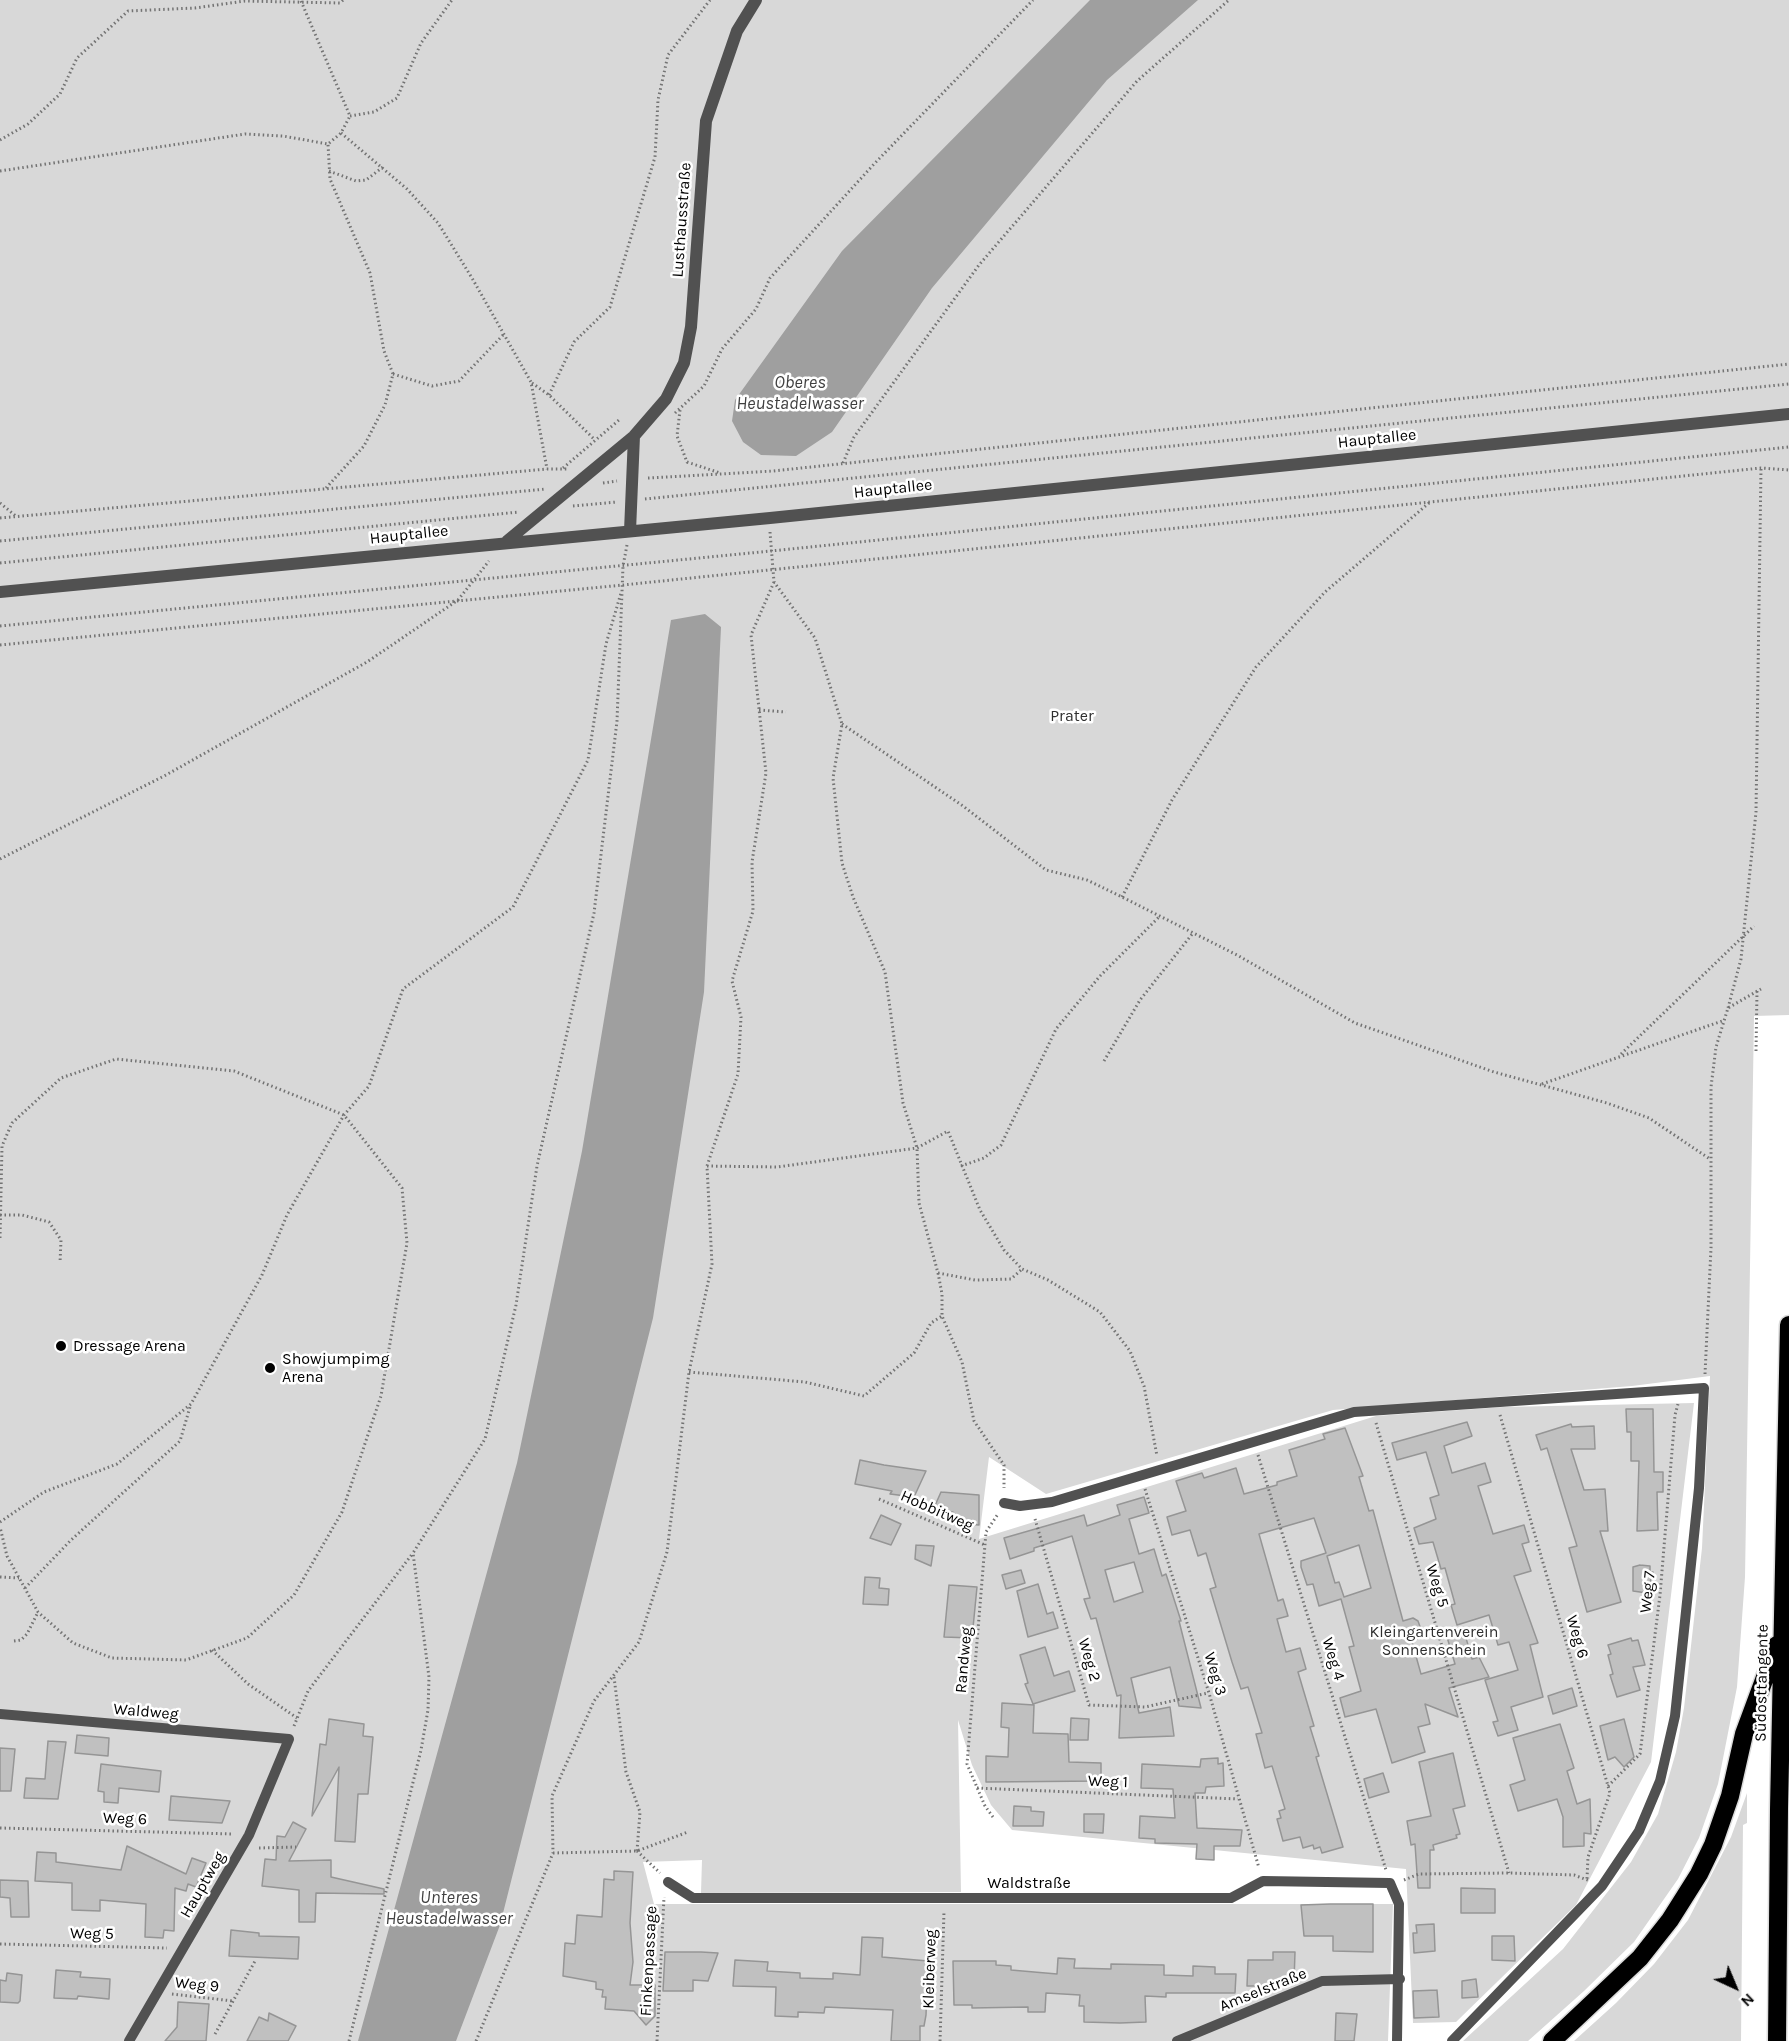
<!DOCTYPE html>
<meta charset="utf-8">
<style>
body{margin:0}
#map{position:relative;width:1789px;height:2041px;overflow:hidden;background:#fff;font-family:Karla,sans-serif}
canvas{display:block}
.north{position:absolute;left:1705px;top:1957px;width:60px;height:60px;-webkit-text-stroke:4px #fff;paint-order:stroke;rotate:136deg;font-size:16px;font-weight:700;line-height:24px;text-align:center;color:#000}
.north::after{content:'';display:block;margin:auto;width:21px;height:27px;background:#000;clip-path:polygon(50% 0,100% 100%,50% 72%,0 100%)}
</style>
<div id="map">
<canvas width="1789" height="2041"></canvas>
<div class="north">N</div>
</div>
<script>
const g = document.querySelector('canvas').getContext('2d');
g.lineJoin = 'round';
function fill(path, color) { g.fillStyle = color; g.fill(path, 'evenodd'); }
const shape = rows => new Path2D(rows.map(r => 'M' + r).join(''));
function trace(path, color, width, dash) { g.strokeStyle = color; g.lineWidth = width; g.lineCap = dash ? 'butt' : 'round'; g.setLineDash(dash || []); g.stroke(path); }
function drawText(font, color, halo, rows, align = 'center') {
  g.font = font + ' Karla,sans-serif'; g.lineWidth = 5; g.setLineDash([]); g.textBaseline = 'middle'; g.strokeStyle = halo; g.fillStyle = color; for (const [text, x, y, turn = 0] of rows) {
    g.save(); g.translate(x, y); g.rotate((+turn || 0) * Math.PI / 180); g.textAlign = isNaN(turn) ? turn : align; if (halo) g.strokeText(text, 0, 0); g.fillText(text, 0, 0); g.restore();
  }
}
const green = shape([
 [0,0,1789,0,1789,1015,1754,1016,1745,1577,1737,1687,1718,1784,1699,1838,1678,1879,1634,1942,1584,1991,1528,2041,1463,2041,1563,1949,1631,1862,1658,1814,1676,1752,1684,1708,1702,1548,1710,1376,1632,1386,1333,1410,1046,1494,989,1457,979,1539,1376,1416,1503,1407,1694,1403,1651,1762,1576,1905,1456,2022,1413,2023,1406,1869,1012,1830,991,1805,972,1765,958,1720,961,1892,701,1893,702,1860,643,1862,654,1904,1393,1904,1388,2041,0,2041],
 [1747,1793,1747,1823,1743,1825,1741,2041,1574,2041,1616,2003,1654,1964,1688,1920,1731,1837]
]);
const water = shape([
 [1090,0,1198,0,1107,80,932,288,832,432,796,456,761,455,743,442,732,421,735,400,842,251],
 [705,614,721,627,704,992,653,1318,500,1925,456,2041,358,2041,517,1463,582,1151,671,620]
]);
const building = shape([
 [1626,1409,1653,1409,1654,1472,1663,1472,1663,1492,1657,1492,1658,1530,1637,1531,1639,1461,1631,1461,1631,1432,1627,1432,1626,1409],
 [1467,1422,1472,1436,1444,1446,1452,1473,1485,1463,1491,1482,1478,1486,1493,1534,1524,1525,1529,1542,1522,1544,1531,1571,1514,1576,1538,1643,1530,1645,1543,1697,1511,1707,1518,1730,1498,1736,1493,1722,1498,1721,1485,1680,1518,1670,1509,1642,1498,1645,1489,1615,1457,1625,1451,1605,1455,1604,1445,1568,1441,1569,1433,1542,1419,1544,1414,1528,1436,1519,1430,1498,1439,1495,1426,1452,1397,1460,1392,1443,1467,1422],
 [1571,1424,1572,1427,1594,1426,1595,1449,1571,1449,1584,1490,1605,1489,1608,1531,1600,1531,1621,1602,1587,1612,1569,1548,1577,1546,1547,1448,1541,1450,1536,1435,1571,1424],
 [1345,1428,1363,1476,1359,1477,1369,1511,1373,1510,1403,1621,1413,1618,1418,1621,1423,1635,1412,1642,1421,1674,1455,1664,1447,1637,1464,1631,1472,1659,1479,1657,1489,1677,1449,1688,1458,1717,1425,1704,1430,1724,1418,1727,1425,1752,1392,1763,1376,1709,1345,1717,1340,1698,1361,1691,1349,1647,1354,1646,1341,1599,1319,1606,1313,1584,1307,1585,1301,1567,1301,1561,1326,1553,1314,1518,1259,1534,1278,1601,1283,1599,1288,1616,1277,1619,1286,1652,1300,1648,1306,1669,1298,1672,1314,1726,1310,1727,1319,1756,1316,1757,1343,1847,1322,1853,1320,1847,1314,1849,1313,1845,1303,1848,1300,1837,1283,1841,1277,1819,1281,1818,1279,1811,1285,1809,1272,1766,1265,1768,1256,1734,1262,1733,1248,1687,1241,1689,1232,1662,1210,1589,1216,1587,1206,1553,1198,1556,1190,1530,1172,1535,1167,1517,1186,1511,1176,1481,1202,1473,1204,1478,1236,1468,1244,1494,1277,1485,1277,1482,1297,1476,1289,1450,1325,1439,1323,1434,1345,1428],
 [1359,1545,1371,1588,1344,1597,1339,1582,1335,1583,1327,1556,1359,1545],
 [860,1460,884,1465,926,1471,914,1497,890,1494,892,1491,855,1484,860,1460],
 [941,1492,979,1495,979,1525,952,1523,953,1512,933,1510,941,1492],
 [1144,1497,1149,1513,1129,1519,1139,1554,1154,1549,1162,1576,1166,1574,1181,1621,1179,1621,1201,1708,1179,1706,1170,1667,1131,1678,1139,1713,1170,1707,1174,1736,1119,1738,1121,1695,1117,1696,1096,1618,1091,1619,1084,1599,1090,1598,1072,1536,1034,1548,1034,1551,1010,1559,1004,1538,1084,1515,1087,1526,1120,1515,1117,1505,1144,1497],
 [1134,1562,1143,1592,1114,1602,1105,1570,1134,1562],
 [881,1515,901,1524,891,1545,870,1538,881,1515],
 [916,1545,934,1546,931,1566,915,1559,916,1545],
 [1640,1565,1650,1566,1650,1572,1653,1572,1647,1593,1633,1591,1633,1567,1640,1565],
 [1021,1570,1025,1583,1006,1589,1002,1575,1021,1570],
 [865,1577,880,1578,879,1588,889,1589,888,1605,863,1604,865,1577],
 [1038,1584,1047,1614,1053,1612,1058,1628,1028,1637,1017,1591,1038,1584],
 [949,1585,977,1587,972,1638,944,1637,949,1585],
 [1631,1638,1632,1641,1638,1640,1645,1665,1633,1667,1640,1690,1617,1697,1610,1675,1613,1674,1608,1655,1611,1654,1608,1645,1631,1638],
 [1045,1647,1054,1676,1069,1671,1075,1691,1033,1704,1025,1684,1028,1683,1020,1655,1045,1647],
 [1572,1688,1577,1706,1553,1714,1548,1696,1572,1688],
 [1002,1703,1034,1705,1033,1733,1068,1734,1069,1762,1101,1763,1101,1781,986,1782,986,1756,1008,1757,1009,1728,1001,1727,1002,1703],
 [1071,1718,1089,1719,1088,1740,1070,1740,1071,1718],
 [329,1719,364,1724,363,1736,373,1737,368,1794,358,1794,355,1842,335,1841,339,1767,312,1816,320,1744,326,1745,329,1719],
 [1624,1719,1634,1757,1624,1767,1615,1757,1608,1760,1600,1726,1624,1719],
 [1560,1724,1574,1768,1567,1771,1577,1804,1590,1799,1591,1834,1584,1833,1584,1846,1563,1847,1563,1817,1557,1799,1518,1811,1510,1785,1525,1780,1513,1738,1560,1724],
 [77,1735,109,1738,108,1756,75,1753,77,1735],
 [48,1741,66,1742,58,1799,24,1798,26,1778,45,1779,48,1741],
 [0,1748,15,1749,11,1791,0,1791,0,1748],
 [1453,1753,1465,1806,1453,1809,1460,1834,1456,1835,1457,1838,1433,1845,1434,1850,1430,1850,1430,1888,1418,1888,1415,1844,1411,1845,1407,1821,1431,1816,1419,1762,1453,1753],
 [1218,1758,1218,1764,1223,1763,1224,1786,1206,1787,1205,1793,1195,1793,1197,1828,1242,1830,1240,1846,1214,1846,1214,1860,1196,1859,1197,1844,1155,1843,1155,1839,1139,1838,1140,1816,1175,1818,1173,1789,1141,1788,1142,1764,1200,1767,1201,1759,1218,1758],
 [101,1764,161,1771,159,1792,119,1788,118,1803,104,1802,104,1792,98,1791,101,1764],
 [1383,1773,1389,1792,1369,1798,1364,1779,1383,1773],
 [171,1796,230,1801,222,1823,169,1820,171,1796],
 [1014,1806,1031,1807,1031,1811,1044,1812,1043,1826,1013,1826,1014,1806],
 [1084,1814,1104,1814,1103,1833,1084,1832,1084,1814],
 [293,1822,306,1829,289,1861,331,1860,331,1877,384,1889,384,1894,316,1893,315,1922,299,1922,299,1890,262,1886,265,1859,276,1860,277,1836,285,1837,293,1822],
 [127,1846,186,1874,192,1858,206,1863,196,1887,188,1884,186,1891,175,1888,174,1931,164,1930,163,1938,145,1937,146,1904,100,1900,100,1911,72,1910,72,1883,35,1881,37,1852,56,1853,56,1862,121,1870,127,1846],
 [614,1871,633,1872,630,1923,633,1962,630,1985,655,1985,655,2016,646,2025,634,2011,605,2009,606,1997,602,1997,603,1990,596,1989,596,1982,563,1976,565,1943,575,1944,577,1915,602,1917,604,1879,614,1880,614,1871],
 [0,1880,28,1881,29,1917,11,1917,10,1898,0,1897,0,1880],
 [1461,1888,1495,1889,1495,1913,1461,1913,1461,1888],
 [1330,1904,1373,1904,1373,1952,1333,1951,1333,1936,1304,1936,1301,1905,1330,1904],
 [1434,1924,1435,1951,1414,1953,1413,1933,1417,1933,1416,1925,1434,1924],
 [231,1930,259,1933,259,1936,299,1937,298,1959,229,1956,231,1930],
 [1492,1936,1514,1936,1515,1961,1492,1960,1492,1936],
 [862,1937,883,1938,882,1957,928,1961,926,2015,924,2026,920,2026,920,2041,891,2041,893,2010,825,2007,824,2013,798,2012,798,2017,775,2016,776,1987,733,1986,735,1960,768,1962,767,1971,800,1973,800,1978,833,1979,833,1973,860,1975,862,1937],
 [665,1952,701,1952,718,1953,708,1981,693,1980,693,1991,663,1991,665,1952],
 [1273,1952,1295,1952,1294,1982,1281,1986,1247,1986,1248,1960,1273,1960,1273,1952],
 [1058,1958,1075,1959,1074,1968,1111,1969,1111,1964,1164,1965,1164,1975,1193,1976,1193,1966,1215,1967,1215,1974,1236,1974,1235,1993,1166,1993,1166,1997,1145,1996,1146,2022,1120,2023,1084,2022,1084,2006,1079,2006,1080,1995,1046,1993,1045,2012,1028,2012,1028,2007,972,2008,972,2005,954,2005,953,1961,996,1961,996,1965,1011,1966,1011,1970,1057,1974,1058,1958],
 [56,1970,81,1972,80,1977,110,1979,109,1999,78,1996,77,1999,54,1998,56,1970],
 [7,1973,22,1975,20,2001,18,2003,0,2002,0,1980,6,1981,7,1973],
 [1476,1979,1478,1997,1462,1998,1462,1981,1476,1979],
 [1437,1990,1439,2017,1414,2018,1413,1991,1437,1990],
 [178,2002,209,2004,206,2041,165,2041,177,2027,178,2002],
 [269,2013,296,2026,288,2041,247,2041,259,2017,268,2021,269,2013],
 [1336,2013,1357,2014,1354,2041,1335,2041,1336,2013]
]);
const path = shape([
 [301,1,350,116],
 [350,116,374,112,397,98,421,43,452,0],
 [341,133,407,189,438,223,472,278,531,382,547,469],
 [0,140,28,124,60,94,77,58,128,11,195,8,245,1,340,3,343,0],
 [0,171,245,134,283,136,328,144,341,133,350,116],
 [329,171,356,181,366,180,383,167],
 [393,374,432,386,459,381,504,334],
 [532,383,549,395,595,440],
 [549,395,574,342,610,307,655,157,658,100,668,55,710,0],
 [680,410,677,436,687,462,720,473],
 [675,413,704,386,722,349,756,309,770,278,875,163,1033,0],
 [843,463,854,437,979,265,1137,81,1229,0],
 [563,468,619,420],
 [648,478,773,471,1789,364],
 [603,483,617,481],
 [326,488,364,446,385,405,393,374,384,351,370,273,330,179,328,144],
 [645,499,1789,384],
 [0,503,17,517],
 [573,506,617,502],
 [0,518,547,469,569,469],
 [770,532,774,582,815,638,842,724,833,778,842,863,853,897,885,972,903,1103,917,1148,919,1203,938,1273,942,1294,942,1316,962,1362,974,1421,1004,1465,1004,1488],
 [0,541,546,489],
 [0,563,519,512],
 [0,626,771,551,1789,447],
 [0,645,623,585,1761,468,1789,470],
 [759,710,786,712],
 [842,724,963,806,1046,870,1087,880,1122,897,1239,956,1355,1023,1494,1072,1607,1103,1649,1118,1710,1159],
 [0,859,166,775,367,662,458,600,489,561],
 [1122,897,1172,800,1256,667,1325,592,1429,503],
 [1728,1008,1741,959,1756,812,1761,468],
 [1756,1051,1757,991],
 [1621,1054,1754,926],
 [1104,1061,1140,1000,1193,933],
 [1542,1084,1722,1021],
 [707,1166,777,1167,917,1148,948,1131,980,1210,1004,1250,1022,1269,1048,1280,1100,1312,1130,1351,1144,1386,1157,1456],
 [961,1166,984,1158,1001,1145,1056,1029,1100,976,1160,916],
 [0,1215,22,1215,49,1222,61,1240,60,1263],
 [0,1238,2,1146,12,1123,61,1078,116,1059,234,1071,344,1115,402,1188,407,1243,381,1396,342,1512,294,1595,247,1638,186,1660,112,1658,73,1643,38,1612,7,1556,0,1527],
 [938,1273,975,1280,1011,1279,1022,1269],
 [689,1372,805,1382,864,1396,914,1353,931,1323,942,1316],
 [1705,1374,1711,1248,1711,1087,1716,1047,1728,1008,1761,989],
 [1500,1415,1608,1786,1610,1793,1588,1857,1587,1879],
 [1376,1423,1509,1873],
 [1258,1455,1386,1870],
 [1145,1489,1209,1693,1259,1868],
 [879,1499,985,1545],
 [1035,1519,1089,1705,1145,1707,1208,1693],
 [0,1522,44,1492,117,1464,191,1404,262,1275,287,1215,344,1115,369,1086,403,989,513,907,588,760,606,644,621,593],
 [0,1577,19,1578],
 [25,1588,71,1540,180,1441,190,1407],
 [14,1641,21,1640,27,1634,38,1612],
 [212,1650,248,1684,297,1718],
 [614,1677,626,1772,640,1812,637,1851],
 [294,1726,308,1691,413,1553],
 [1608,1786,1640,1754,1660,1595,1675,1415,1678,1404],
 [977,1788,1238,1799],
 [993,1817,985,1806,967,1764,986,1532,998,1514],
 [0,1828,233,1834],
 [259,1848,296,1847],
 [637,1851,660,1873],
 [553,1853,637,1851,688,1832],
 [1404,1880,1419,1874,1509,1873,1574,1875,1590,1881],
 [0,1944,167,1948],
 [172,1994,233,2001],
 [215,2034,255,1961],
 [349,2041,421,1750,428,1710,429,1677,413,1553,485,1439,516,1305,537,1166,594,913,617,721,623,566,627,545],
 [476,2041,553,1853,552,1796,594,1701,639,1642,667,1552,689,1372,712,1264,707,1166,738,1074,741,1017,732,981,753,911,752,862,766,773,751,635,774,582],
 [657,2041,664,1897],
 [940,2041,944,1911]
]);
const service = shape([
 [1004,1503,1020,1506,1052,1502,1354,1412,1704,1388,1699,1488,1675,1716,1660,1781,1639,1831,1602,1886,1452,2041],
 [0,1714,289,1739,249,1835,129,2041],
 [668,1882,693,1898,1231,1898,1263,1881,1390,1883,1399,1904,1397,2041],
 [1177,2041,1322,1981,1400,1979]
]);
const minor = shape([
 [630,531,634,436],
 [507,541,634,436,666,399,684,363,691,327,706,121,737,31,756,0],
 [0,592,770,518,1789,414]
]);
const motorway = shape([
 [1552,2041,1640,1958,1670,1920,1699,1874,1713,1845,1730,1796,1744,1734,1777,1645],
 [1777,2041,1779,1809,1789,1325]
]);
const markers = [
 [61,1346,6,"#000"],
 [270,1368,6,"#000"]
];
const streetNames = [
 ["Lusthausstraße",682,220,-86],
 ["Hauptallee",1377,439,-6],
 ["Hauptallee",893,489,-6],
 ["Hauptallee",409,535,-6],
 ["Hobbitweg",937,1511,24],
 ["Weg 5",1437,1586,73],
 ["Weg 7",1648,1592,-84],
 ["Weg 6",1577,1637,74],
 ["Weg 4",1333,1659,73],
 ["Randweg",964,1660,-85],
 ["Weg 2",1089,1660,74],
 ["Weg 3",1215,1674,73],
 ["Südosttangente",1762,1683,-89],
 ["Waldweg",146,1712,5],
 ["Weg 1",1108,1782,2],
 ["Weg 6",125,1819,2],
 ["Waldstraße",1029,1883],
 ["Hauptweg",203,1885,-60],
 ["Weg 5",92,1934,1],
 ["Finkenpassage",649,1961,-87],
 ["Kleiberweg",930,1969,-88],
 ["Weg 9",197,1985,6],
 ["Amselstraße",1263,1990,-22]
];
const parkNames = [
 ["Prater",1072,716],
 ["Kleingartenverein",1434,1632],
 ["Sonnenschein",1434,1650]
];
const poiNames = [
 ["Dressage Arena",73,1346],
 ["Showjumpimg",282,1359],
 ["Arena",282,1377]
];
const waterNames = [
 ["Oberes",800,383],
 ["Heustadelwasser",800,404],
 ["Unteres",449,1898],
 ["Heustadelwasser",449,1919]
];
fill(green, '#d8d8d8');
fill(water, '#9f9f9f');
fill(building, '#c0c0c0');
trace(building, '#959595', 1.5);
trace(motorway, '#dbdbdb', 21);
trace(path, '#737373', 3, [1.5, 3]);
trace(service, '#515151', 10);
trace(minor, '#515151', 12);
trace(motorway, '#000', 18);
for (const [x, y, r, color] of markers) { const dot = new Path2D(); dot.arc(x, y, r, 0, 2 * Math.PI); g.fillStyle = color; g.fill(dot); trace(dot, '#fff', 2); }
drawText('16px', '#000', '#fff', streetNames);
drawText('16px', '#2f2f2f', '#fff', parkNames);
drawText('16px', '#000', '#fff', poiNames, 'left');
drawText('italic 18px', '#404040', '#fff', waterNames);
</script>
